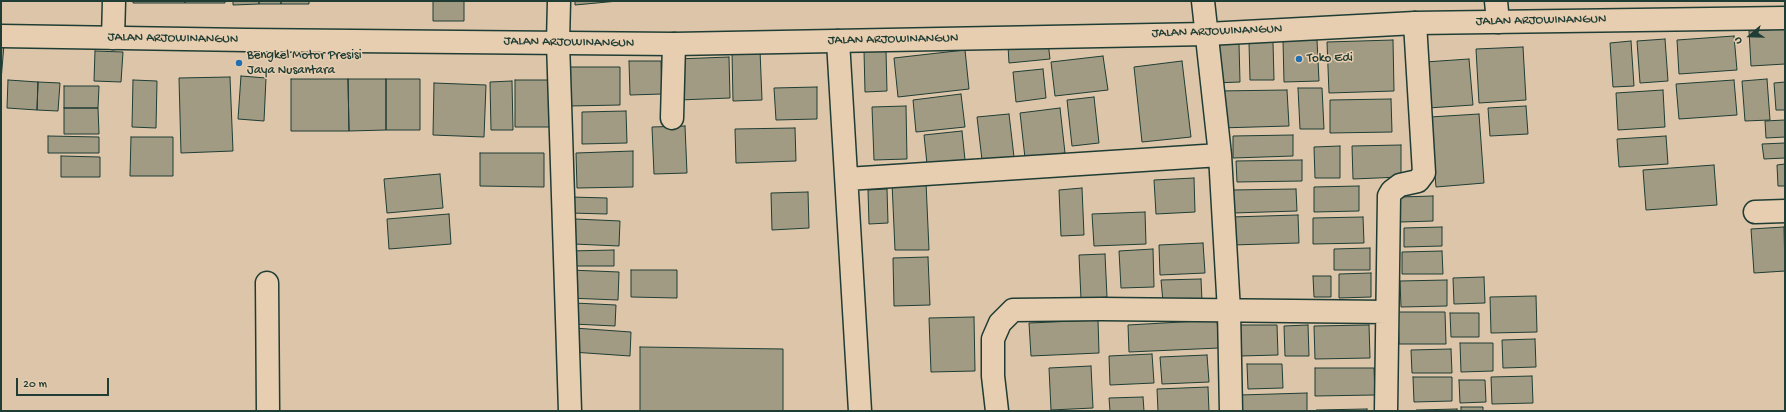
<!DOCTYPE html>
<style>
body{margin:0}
#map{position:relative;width:1786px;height:412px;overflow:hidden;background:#dcc5a8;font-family:"Gochi Hand",sans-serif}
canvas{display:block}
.frame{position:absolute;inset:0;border:2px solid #1f3d34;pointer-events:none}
.north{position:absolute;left:1730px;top:16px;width:40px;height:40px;-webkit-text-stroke:3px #e8ceb0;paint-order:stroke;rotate:250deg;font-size:11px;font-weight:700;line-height:16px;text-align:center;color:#1f3d34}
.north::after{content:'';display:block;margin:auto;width:14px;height:18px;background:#1f3d34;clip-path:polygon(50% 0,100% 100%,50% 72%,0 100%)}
.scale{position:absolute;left:16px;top:378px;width:93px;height:18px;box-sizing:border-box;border:2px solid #1f3d34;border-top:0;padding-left:5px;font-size:12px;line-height:14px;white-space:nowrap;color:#1f3d34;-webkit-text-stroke:3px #e8ceb0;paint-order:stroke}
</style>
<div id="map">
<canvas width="1786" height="412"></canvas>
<div class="frame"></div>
<div class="north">U</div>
<div class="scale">20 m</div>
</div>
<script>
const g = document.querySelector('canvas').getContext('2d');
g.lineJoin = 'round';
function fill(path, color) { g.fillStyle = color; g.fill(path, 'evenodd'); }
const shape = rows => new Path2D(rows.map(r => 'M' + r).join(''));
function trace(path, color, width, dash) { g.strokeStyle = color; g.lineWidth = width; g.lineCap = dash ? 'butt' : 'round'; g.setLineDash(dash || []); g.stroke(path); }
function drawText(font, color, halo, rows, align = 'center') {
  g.font = font + ' "Gochi Hand",sans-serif'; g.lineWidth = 3; g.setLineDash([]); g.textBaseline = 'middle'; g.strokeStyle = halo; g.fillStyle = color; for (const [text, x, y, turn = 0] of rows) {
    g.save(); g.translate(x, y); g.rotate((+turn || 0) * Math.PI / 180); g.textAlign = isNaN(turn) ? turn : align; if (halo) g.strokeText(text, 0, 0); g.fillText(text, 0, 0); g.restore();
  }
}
const building = shape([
 [133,1,185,1,185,3,133,3,133,1],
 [185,1,225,1,225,3,185,3,185,1],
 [233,1,259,1,259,4,233,5,233,1],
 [259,1,281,1,281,4,259,4,259,1],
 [281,1,309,1,309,4,281,4,281,1],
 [433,1,464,1,464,21,433,21,433,1],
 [575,1,618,1,575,5,575,1],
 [1785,29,1785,64,1751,66,1749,31,1785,29],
 [1734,36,1737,70,1679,74,1677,40,1734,36],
 [1665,39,1668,81,1640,83,1637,41,1665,39],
 [1283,40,1317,40,1319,81,1284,82,1283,40],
 [1393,40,1394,91,1329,93,1327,42,1393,40],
 [1631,41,1634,86,1613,87,1610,43,1631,41],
 [1048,42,1050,59,1009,63,1008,46,1048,42],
 [1273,42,1274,80,1250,80,1249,43,1273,42],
 [1,44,4,44,1,81,1,44],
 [1239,44,1240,82,1214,83,1213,45,1239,44],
 [1523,47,1526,100,1479,103,1476,49,1523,47],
 [760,50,762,100,733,101,732,51,760,50],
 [864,50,886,50,887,91,865,92,864,50],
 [965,50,969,89,898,97,894,58,965,50],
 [95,51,123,52,121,82,94,81,95,51],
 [1103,56,1108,90,1055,96,1051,62,1103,56],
 [729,57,730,98,679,100,677,59,729,57],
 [1469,59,1473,105,1428,108,1425,62,1469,59],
 [629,61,661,61,662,94,630,95,629,61],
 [1182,61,1191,137,1142,142,1134,67,1182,61],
 [569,67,620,67,620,105,569,106,569,67],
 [1043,69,1046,98,1016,102,1013,72,1043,69],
 [241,76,266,78,264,121,238,119,241,76],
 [230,77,233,151,181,153,179,78,230,77],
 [291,79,348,79,349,131,291,131,291,79],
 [348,79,386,79,386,130,349,131,348,79],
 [386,79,420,79,420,130,386,130,386,79],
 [1767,79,1770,120,1745,121,1742,81,1767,79],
 [8,80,38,82,37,110,7,108,8,80],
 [133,80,157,81,156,128,132,127,133,80],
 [515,80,552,80,553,127,515,127,515,80],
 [1734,80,1737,115,1679,119,1676,84,1734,80],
 [512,81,513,130,491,130,490,82,512,81],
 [38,82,60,83,58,111,37,110,38,82],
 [1785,82,1785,110,1776,110,1774,83,1785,82],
 [434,83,486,85,484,137,433,135,434,83],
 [64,86,99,86,98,108,64,108,64,86],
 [817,87,817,119,776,120,774,88,817,87],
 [1298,88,1322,88,1324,129,1300,129,1298,88],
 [1287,90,1289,126,1219,128,1218,91,1287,90],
 [1663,90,1665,127,1618,130,1616,93,1663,90],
 [961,94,965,127,916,132,913,100,961,94],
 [1094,97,1099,143,1072,146,1067,100,1094,97],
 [1391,99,1392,132,1330,133,1330,100,1391,99],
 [906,106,907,159,874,160,872,107,906,106],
 [1526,106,1528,134,1490,136,1488,108,1526,106],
 [64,108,98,108,99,134,64,134,64,108],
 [1060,108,1065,153,1025,158,1020,113,1060,108],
 [626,111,627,143,582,144,582,112,626,111],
 [1009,114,1014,157,982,160,977,117,1009,114],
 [1479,114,1484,183,1436,187,1430,117,1479,114],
 [1785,120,1785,137,1766,138,1765,121,1785,120],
 [685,126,687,173,654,174,652,127,685,126],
 [795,128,796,161,736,163,735,129,795,128],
 [962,131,965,160,927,164,924,135,962,131],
 [1293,135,1293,156,1233,158,1233,136,1293,135],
 [48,136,99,137,99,153,48,153,48,136],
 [1666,136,1668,164,1619,167,1617,139,1666,136],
 [131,137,173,137,173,176,130,176,131,137],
 [1785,143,1785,158,1764,159,1762,144,1785,143],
 [1401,145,1401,177,1353,179,1352,146,1401,145],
 [1340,146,1340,178,1315,178,1314,147,1340,146],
 [633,151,633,187,577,188,576,153,633,151],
 [480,153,544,153,544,187,480,186,480,153],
 [61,156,100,157,100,177,61,177,61,156],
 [1302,160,1302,181,1237,182,1236,161,1302,160],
 [1785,164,1785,186,1778,186,1777,165,1785,164],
 [1714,165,1717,205,1646,210,1643,170,1714,165],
 [440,174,443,208,387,213,384,179,440,174],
 [1194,178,1195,212,1156,214,1154,180,1194,178],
 [926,182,929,250,895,250,892,183,926,182],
 [1359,186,1359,211,1314,212,1314,187,1359,186],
 [1082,188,1084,235,1061,236,1059,190,1082,188],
 [887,189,888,223,869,224,868,190,887,189],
 [1296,189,1297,211,1233,213,1233,190,1296,189],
 [808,192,809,228,772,230,771,193,808,192],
 [1433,196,1433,221,1400,222,1399,197,1433,196],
 [571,197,607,198,607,214,570,213,571,197],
 [1145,212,1146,244,1094,246,1092,214,1145,212],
 [449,214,451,244,389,249,387,219,449,214],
 [1298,215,1299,243,1232,245,1231,217,1298,215],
 [1363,217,1364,243,1313,244,1313,218,1363,217],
 [575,219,620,221,619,246,574,244,575,219],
 [1442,227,1442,246,1404,247,1404,228,1442,227],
 [1784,227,1785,271,1754,273,1751,229,1784,227],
 [1203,243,1205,273,1160,275,1159,245,1203,243],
 [1370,248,1370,270,1334,270,1334,249,1370,248],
 [1153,249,1154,287,1121,288,1119,251,1153,249],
 [614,250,614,266,571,266,570,251,614,250],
 [1442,251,1443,274,1402,274,1402,252,1442,251],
 [1105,254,1107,297,1081,299,1079,255,1105,254],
 [928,257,930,305,894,306,893,258,928,257],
 [569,270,619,272,618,300,568,298,569,270],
 [631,270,677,270,677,298,631,297,631,270],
 [1371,273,1371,297,1339,298,1339,274,1371,273],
 [1313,276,1331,276,1331,297,1314,297,1313,276],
 [1484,277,1485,303,1454,304,1453,278,1484,277],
 [1201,279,1202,301,1163,302,1161,280,1201,279],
 [1447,280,1447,306,1401,307,1400,281,1447,280],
 [1536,296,1537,332,1491,333,1490,297,1536,296],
 [574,303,616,305,615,326,573,324,574,303],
 [1398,312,1445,312,1446,344,1399,344,1398,312],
 [1450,313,1479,313,1479,337,1451,337,1450,313],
 [974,317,975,371,931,372,929,318,974,317],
 [1098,320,1099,353,1031,356,1029,323,1098,320],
 [1217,320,1219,348,1129,352,1128,325,1217,320],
 [1240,325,1277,325,1278,355,1240,356,1240,325],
 [1308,325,1309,356,1285,356,1284,326,1308,325],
 [1369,325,1370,358,1315,359,1314,326,1369,325],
 [574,328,631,332,630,356,572,352,574,328],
 [1535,339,1536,367,1503,368,1502,340,1535,339],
 [1460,343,1493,343,1493,371,1461,372,1460,343],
 [640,347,783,349,783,411,640,411,640,347],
 [1451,349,1452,373,1412,373,1411,350,1451,349],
 [1152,354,1154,383,1110,385,1109,356,1152,354],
 [1207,355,1209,382,1162,384,1160,357,1207,355],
 [1247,364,1282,364,1283,388,1248,389,1247,364],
 [1091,366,1093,408,1051,410,1049,368,1091,366],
 [1315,368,1374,368,1375,395,1315,396,1315,368],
 [1532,376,1533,403,1492,404,1491,377,1532,376],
 [1413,377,1452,377,1452,401,1414,402,1413,377],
 [1459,380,1485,380,1486,402,1460,403,1459,380],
 [1208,387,1209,411,1158,411,1157,389,1208,387],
 [1307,393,1307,411,1240,411,1240,395,1307,393],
 [1143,397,1144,411,1110,411,1109,398,1143,397],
 [1461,407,1483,407,1483,411,1461,411,1461,407],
 [1367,409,1367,411,1316,411,1316,410,1367,409],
 [1457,409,1457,411,1416,411,1416,410,1457,409]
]);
const minor = shape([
 [559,1,558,42,570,411],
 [1203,1,1220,155,1229,311,1231,411],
 [1496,1,1498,22],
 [113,38,114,1],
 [838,41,860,411],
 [672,118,674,44],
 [847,179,1220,155],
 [1755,212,1785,211],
 [267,283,268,411],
 [997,411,993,376,993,339,1000,323,1013,310,1101,309,1387,312],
 [1386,411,1389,196,1392,191,1400,185,1418,181,1424,173,1415,23]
]);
const secondary = shape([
 [1,36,246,40,674,44,1207,34,1415,23,1785,18]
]);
const markers = [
 [1299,59,4,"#1f6fb2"],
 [239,63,4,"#1f6fb2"]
];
const streetNames = [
 ["JALAN ARJOWINANGUN",1541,21,-1],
 ["JALAN ARJOWINANGUN",1217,32,-2],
 ["JALAN ARJOWINANGUN",173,39,1],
 ["JALAN ARJOWINANGUN",893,40,-1],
 ["JALAN ARJOWINANGUN",569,43,1]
];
const poiNames = [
 ["Bengkel Motor Presisi",247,56],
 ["Jaya Nusantara",247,71],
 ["Toko Edi",1307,59]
];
fill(building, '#a29b84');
trace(building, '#1f3d34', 1);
trace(minor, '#1f3d34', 25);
trace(secondary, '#1f3d34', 25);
trace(minor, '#e8ceb0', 22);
trace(secondary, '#e8ceb0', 22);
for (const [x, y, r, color] of markers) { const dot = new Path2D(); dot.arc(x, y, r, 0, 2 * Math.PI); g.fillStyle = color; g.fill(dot); trace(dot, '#e8ceb0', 1.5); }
drawText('13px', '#1f3d34', '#e8ceb0', streetNames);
drawText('13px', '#1f3d34', '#e8ceb0', poiNames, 'left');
</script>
